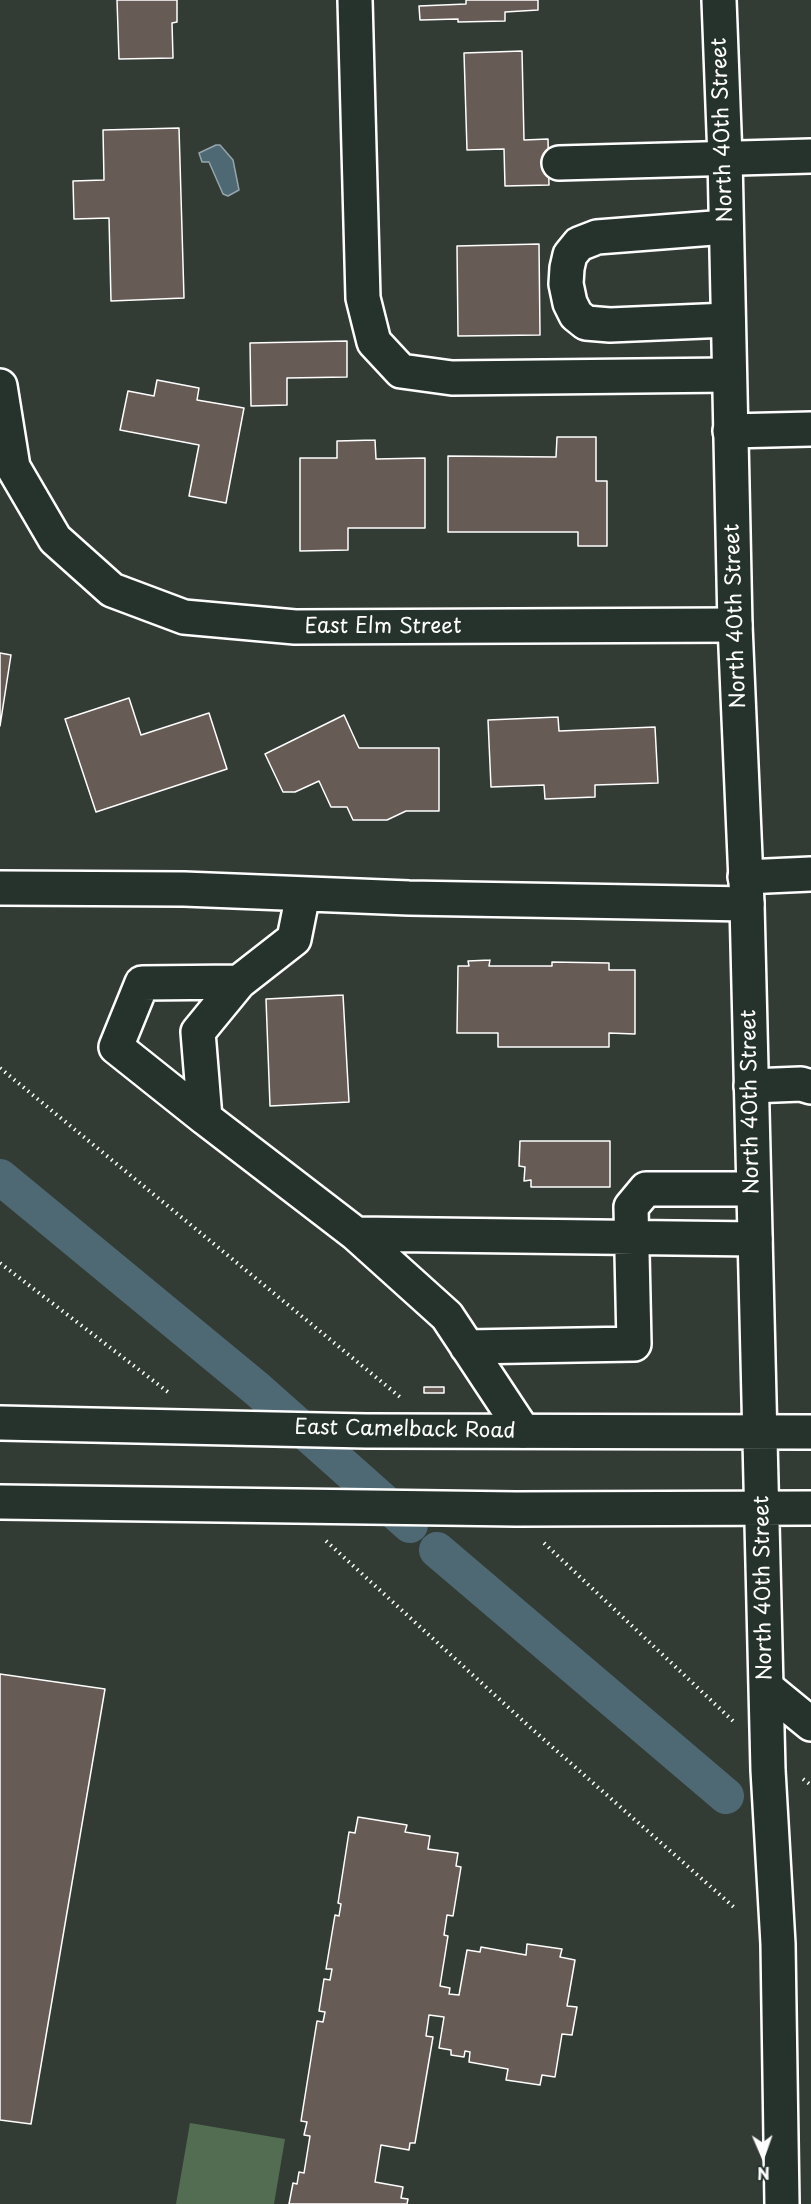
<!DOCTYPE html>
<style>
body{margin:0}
#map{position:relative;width:811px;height:2204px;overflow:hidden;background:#333b35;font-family:"Playpen Sans",sans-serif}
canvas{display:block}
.north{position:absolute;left:733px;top:2126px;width:60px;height:60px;-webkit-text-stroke:4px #26332d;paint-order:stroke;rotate:178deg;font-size:16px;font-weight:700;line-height:24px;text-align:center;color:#fff}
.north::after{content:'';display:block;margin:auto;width:21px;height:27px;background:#fff;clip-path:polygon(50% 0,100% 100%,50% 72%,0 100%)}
</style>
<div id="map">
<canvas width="811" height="2204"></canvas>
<div class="north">N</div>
</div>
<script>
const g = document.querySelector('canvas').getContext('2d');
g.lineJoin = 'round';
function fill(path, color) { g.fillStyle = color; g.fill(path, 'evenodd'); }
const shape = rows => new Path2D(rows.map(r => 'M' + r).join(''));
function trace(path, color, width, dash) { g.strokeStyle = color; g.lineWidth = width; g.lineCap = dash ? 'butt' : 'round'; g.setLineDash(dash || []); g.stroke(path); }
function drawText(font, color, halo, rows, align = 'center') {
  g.font = font + ' "Playpen Sans",sans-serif'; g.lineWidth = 4.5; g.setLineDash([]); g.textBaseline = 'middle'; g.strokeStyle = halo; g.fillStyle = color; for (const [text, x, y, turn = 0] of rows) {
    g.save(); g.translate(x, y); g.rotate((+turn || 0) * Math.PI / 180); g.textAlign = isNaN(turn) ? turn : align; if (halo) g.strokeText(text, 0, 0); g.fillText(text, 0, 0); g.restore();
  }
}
const green = shape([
 [190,2123,285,2139,274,2204,176,2204]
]);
const water = shape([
 [216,145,220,145,233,160,239,190,228,196,223,194,209,162,202,162,199,153,216,145]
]);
const canal = shape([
 [0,1177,257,1389,410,1525],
 [437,1550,726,1796]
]);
const building = shape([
 [117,0,177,0,177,22,172,23,173,58,119,59,117,0],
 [466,0,538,0,538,10,505,12,505,21,458,22,458,19,420,20,419,6,466,4,466,0],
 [522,51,524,140,548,139,549,185,505,186,504,149,467,150,464,53,522,51],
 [179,128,184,298,111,301,109,218,74,219,73,181,104,180,103,130,179,128],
 [539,244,540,335,458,336,457,246,539,244],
 [347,341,347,377,287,378,287,405,251,406,250,343,347,341],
 [157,380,199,388,197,400,244,408,226,503,189,496,199,445,120,430,128,391,154,396,157,380],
 [557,437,596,437,596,481,607,481,607,546,578,546,578,532,448,532,448,456,556,457,557,437],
 [375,440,376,459,425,458,425,528,348,528,348,550,300,551,300,458,337,458,337,441,375,440],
 [0,653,11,655,0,726,0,653],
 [129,698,141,735,209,713,227,769,96,812,65,719,129,698],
 [344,715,359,748,439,748,439,811,406,811,387,820,353,820,347,807,331,807,319,781,295,792,283,792,265,754,344,715],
 [558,717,559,731,655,727,658,783,595,785,595,797,545,799,544,785,491,787,488,720,558,717],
 [490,960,489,966,552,966,552,962,609,963,609,970,635,970,635,1034,609,1033,609,1047,498,1047,498,1033,457,1033,458,966,469,966,468,961,490,960],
 [343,995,349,1102,270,1106,266,999,343,995],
 [520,1141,610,1141,610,1187,531,1187,531,1180,524,1181,525,1167,519,1166,520,1141],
 [424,1387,444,1387,444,1393,424,1393,424,1387],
 [0,1674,105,1689,31,2124,0,2120,0,1674],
 [358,1817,407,1825,405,1832,430,1836,428,1849,458,1853,456,1866,461,1867,453,1916,447,1915,444,1935,448,1936,440,1986,450,1988,449,1994,459,1995,467,1950,480,1952,481,1947,526,1955,527,1944,562,1949,560,1957,575,1960,567,2006,577,2007,572,2035,562,2034,555,2077,542,2075,540,2085,506,2080,508,2069,469,2062,470,2052,465,2051,464,2057,451,2055,451,2050,439,2048,444,2017,429,2015,426,2036,433,2037,415,2143,410,2143,409,2150,381,2145,375,2182,403,2187,401,2198,408,2199,407,2204,289,2204,293,2183,297,2184,299,2172,304,2173,310,2136,304,2135,307,2122,301,2121,317,2021,323,2022,325,2012,319,2011,324,1979,330,1980,332,1969,326,1969,335,1915,339,1916,341,1904,338,1903,349,1832,355,1833,358,1817]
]);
const path = shape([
 [0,1068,400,1397],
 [0,1263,168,1392],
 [326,1541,532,1729,736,1909],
 [544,1543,733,1721],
 [803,1779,811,1785]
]);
const minor = shape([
 [355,0,363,298,374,342,401,371,452,378,729,375],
 [559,163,811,156],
 [726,227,597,237,579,244,570,255,567,268,566,284,570,303,576,315,586,323,610,325,728,320],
 [0,386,13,467,55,539,112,590,184,617,295,627,735,625],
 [730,431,811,429],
 [745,877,811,874],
 [0,888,184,889,409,898,747,904],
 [303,894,294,939,239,982,198,1032,205,1118,356,1234,755,1239],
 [751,1086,801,1084,811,1087],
 [205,1118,116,1047,142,983,239,982],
 [356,1234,447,1316,523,1431],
 [467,1347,634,1344,631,1207,646,1189,753,1189],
 [767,1688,811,1724]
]);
const major = shape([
 [719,0,725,158,735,625,747,904,768,1770,778,1944,782,2204],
 [0,1423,366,1431,811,1432],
 [0,1502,516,1509,811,1508]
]);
const streetNames = [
 ["North 40th Street",723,130,-92],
 ["North 40th Street",736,616,-92],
 ["East Elm Street",383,627],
 ["North 40th Street",751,1102,-91],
 ["East Camelback Road",405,1430,1],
 ["North 40th Street",764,1588,-91]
];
fill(green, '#536d53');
fill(water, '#4e6973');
trace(water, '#95a5ab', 1.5);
trace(canal, '#4e6973', 36);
fill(building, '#675b55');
trace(building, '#fff', 1.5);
trace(minor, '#fff', 38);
trace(major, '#fff', 38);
trace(path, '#fff', 4, [1.5, 4.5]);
trace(minor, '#26332d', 33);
trace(major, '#26332d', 33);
drawText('21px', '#fff', '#26332d', streetNames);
</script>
